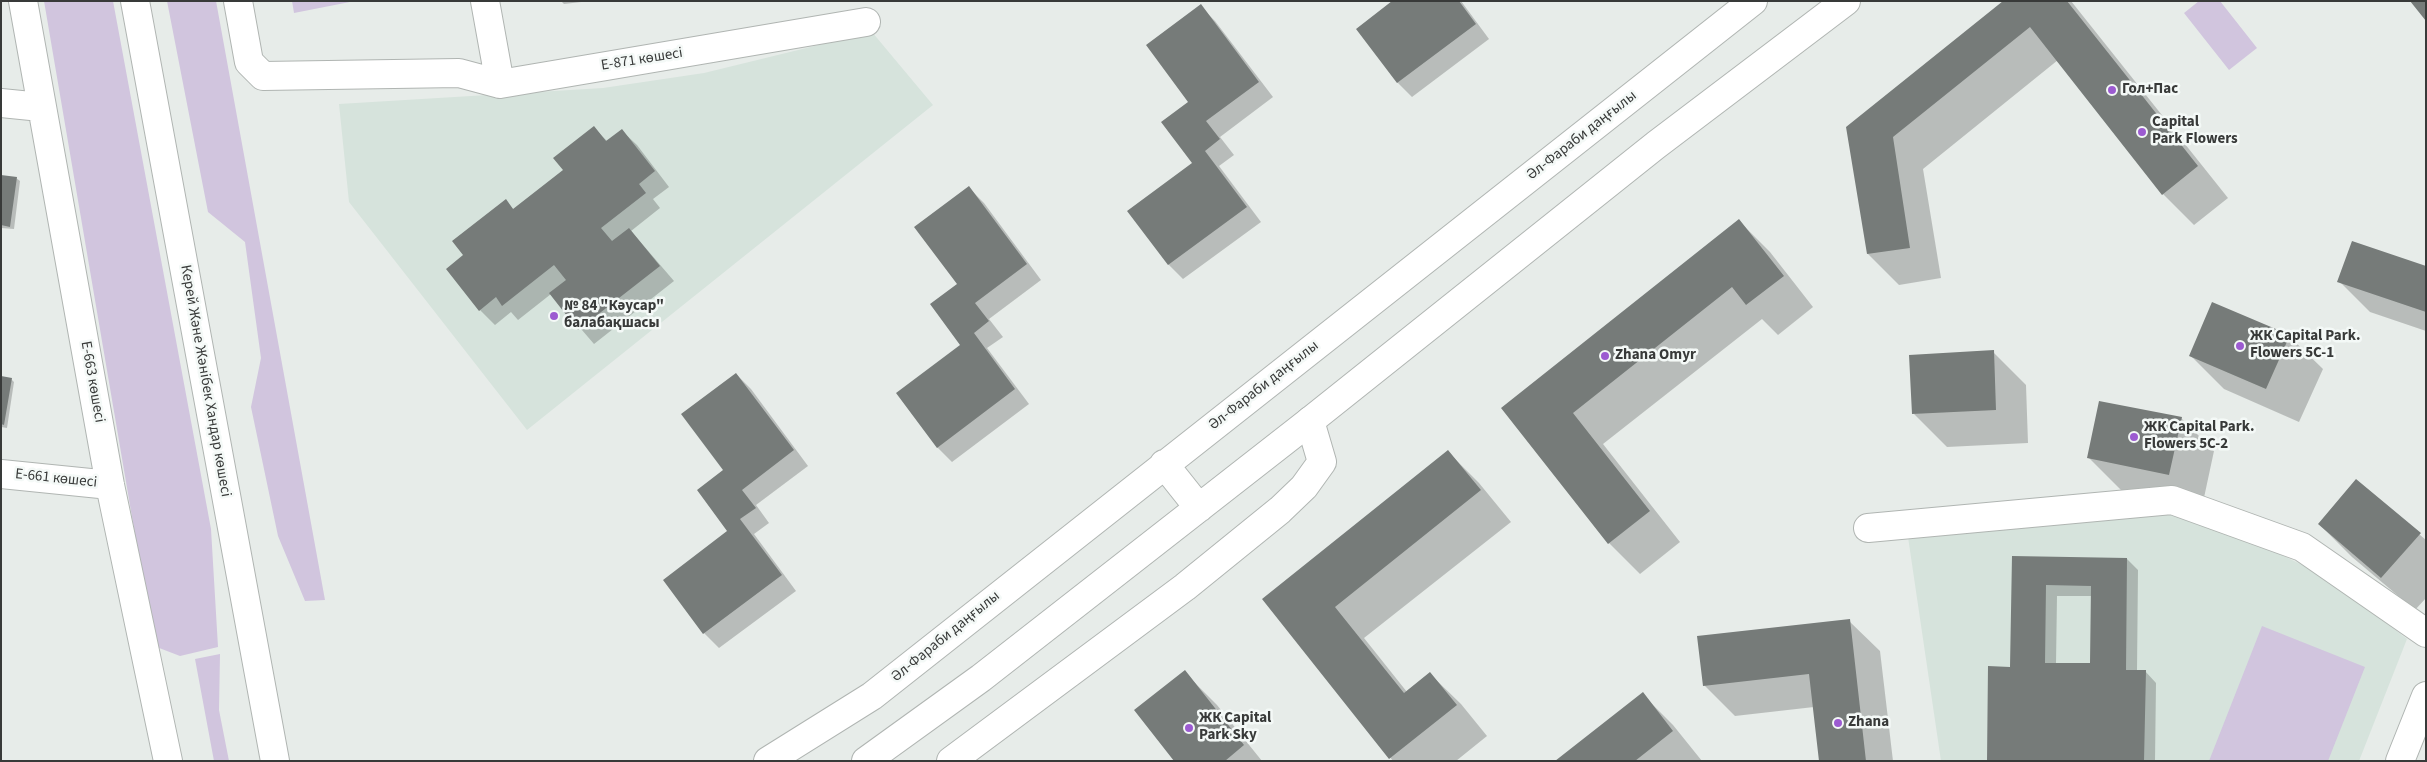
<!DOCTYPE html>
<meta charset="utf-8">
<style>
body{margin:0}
#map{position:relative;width:2427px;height:762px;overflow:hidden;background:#e7ece9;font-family:"Source Sans 3",sans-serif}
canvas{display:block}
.frame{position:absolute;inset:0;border:2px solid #383a39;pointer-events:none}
</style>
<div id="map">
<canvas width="2427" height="762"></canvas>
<div class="frame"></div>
</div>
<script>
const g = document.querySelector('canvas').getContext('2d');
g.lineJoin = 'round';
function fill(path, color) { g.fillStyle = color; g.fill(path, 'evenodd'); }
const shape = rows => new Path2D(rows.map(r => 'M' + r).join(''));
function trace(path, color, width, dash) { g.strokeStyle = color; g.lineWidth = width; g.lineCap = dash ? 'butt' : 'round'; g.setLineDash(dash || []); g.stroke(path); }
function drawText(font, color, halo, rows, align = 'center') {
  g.font = font + ' "Source Sans 3",sans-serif'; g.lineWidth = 5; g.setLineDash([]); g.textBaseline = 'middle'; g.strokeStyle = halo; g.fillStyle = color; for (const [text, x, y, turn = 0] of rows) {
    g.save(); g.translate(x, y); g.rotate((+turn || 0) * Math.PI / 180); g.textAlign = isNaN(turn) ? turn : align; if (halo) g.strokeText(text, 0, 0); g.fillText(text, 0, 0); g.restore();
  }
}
const built = shape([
 [872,32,933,105,527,430,349,202,339,104,603,88,704,73],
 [2144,504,2255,542,2329,578,2407,639,2359,761,1941,761,1908,537]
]);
const green = shape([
 [44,1,113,1,211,529,218,647,180,656,154,646],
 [167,1,216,1,325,600,305,601,278,536,251,407,261,358,245,242,208,212],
 [292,1,355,1,294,13],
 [2199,1,2220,1,2257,48,2229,70,2184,13],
 [2262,626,2365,667,2328,761,2209,761],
 [220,654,219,710,229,761,214,761,195,659]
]);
const shadow = shape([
 [561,1,590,1,564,4],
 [1395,1,1461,1,1489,39,1412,97,1397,82],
 [2005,1,2071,1,2228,198,2194,225,2163,194,2058,60,1923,169,1941,278,1899,285,1868,254,1847,128],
 [1200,6,1215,21,1273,97,1220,137,1234,155,1219,166,1261,222,1183,279,1169,265,1129,211,1193,163,1190,102],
 [594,128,608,142,622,131,637,145,669,187,653,199,660,208,631,231,674,281,594,344,551,294,518,320,511,312,495,325,480,310,465,255,506,201,514,210,564,171],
 [1,176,16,178,20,181,14,229,1,228],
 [969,188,984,203,1041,280,989,319,1003,337,987,348,1029,404,952,462,937,447,962,345,958,284],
 [1739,221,1770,252,1813,307,1778,335,1762,319,1603,444,1680,542,1640,574,1609,543,1502,408],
 [2426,267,2426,331,2370,312,2339,281],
 [2289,336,2323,369,2299,422,2224,389,2191,356],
 [1993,352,2026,385,2028,443,1947,447,1914,414],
 [736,374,751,389,808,466,756,505,769,523,754,534,796,591,719,648,704,633,664,580,729,532,725,471],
 [1,377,11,379,14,382,7,428,1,427],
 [2181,418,2214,451,2202,507,2122,491,2089,458],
 [1448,452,1479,483,1511,522,1364,638,1407,692,1430,674,1461,704,1487,736,1456,761,1393,761,1263,599],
 [2356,481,2426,540,2426,598,2415,610,2352,557,2319,524],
 [2013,557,2127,559,2138,570,2137,671,2145,671,2156,683,2155,761,1988,761,2011,668],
 [2057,596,2092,596,2091,665,2056,664],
 [1849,621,1880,651,1893,761,1820,761,1814,707,1735,716,1704,685],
 [1184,672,1217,705,1262,761,1175,761],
 [1642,694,1673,725,1702,761,1557,761]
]);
const building = shape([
 [1392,1,1459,1,1476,24,1397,83,1356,29],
 [2003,1,2067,1,2198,166,2162,195,2030,27,1893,137,1910,248,1867,254,1846,127],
 [2410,1,2426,1,2426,21],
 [1201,4,1259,82,1206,121,1220,139,1205,151,1247,207,1168,265,1127,211,1192,163,1161,122,1188,102,1146,45],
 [594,126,606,141,622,129,655,171,639,184,646,193,601,228,612,241,629,228,660,266,578,330,549,293,566,280,554,265,502,306,496,297,479,311,446,269,463,255,452,241,506,199,513,209,563,170,553,158],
 [1,175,17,177,10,227,1,225],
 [969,186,1027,264,975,303,989,321,974,333,1015,389,937,448,896,393,960,345,930,304,957,284,914,227],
 [1739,219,1784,276,1746,305,1732,287,1573,413,1650,511,1608,544,1501,408],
 [2352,241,2426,266,2426,312,2337,282],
 [2212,302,2290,335,2266,389,2189,356],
 [1994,350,1996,410,1912,414,1909,355],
 [736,373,794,450,742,490,756,508,740,519,782,575,703,634,663,580,727,531,697,490,723,470,681,414],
 [1,376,12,378,4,425,1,424],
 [2099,401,2182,417,2169,475,2087,458],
 [1448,450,1481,490,1335,607,1404,693,1430,672,1457,705,1389,759,1262,599],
 [2356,479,2421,533,2381,578,2318,524],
 [2012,556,2127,558,2126,670,2146,670,2144,761,1987,761,1988,666,2010,667],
 [2046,585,2091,586,2090,663,2045,663],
 [1850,619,1866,761,1819,761,1809,674,1703,686,1697,636],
 [1185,670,1244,745,1225,761,1174,761,1134,710],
 [1643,692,1673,731,1635,761,1555,761]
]);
const minor = shape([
 [23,1,110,485,168,761],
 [238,1,249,62,263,76,459,73,500,84,866,22],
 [485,1,500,84],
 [1,103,41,107],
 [1,474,110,485],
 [1868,528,2172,500,2302,547,2426,633],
 [951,761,1185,587,1280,510,1304,487,1322,462,1310,421],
 [2400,761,2426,696]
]);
const major = shape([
 [135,1,275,761],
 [1164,464,1199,508],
 [768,761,872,696,1753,1],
 [866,761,981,678,1310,421,1656,145,1846,1]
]);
const markers = [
 [2112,90,5,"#9c5bd1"],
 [2142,132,5,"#9c5bd1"],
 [554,316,5,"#9c5bd1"],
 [2240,346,5,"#9c5bd1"],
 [1605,356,5,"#9c5bd1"],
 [2134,437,5,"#9c5bd1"],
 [1838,723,5,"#9c5bd1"],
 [1189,728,5,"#9c5bd1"]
];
const streetNames = [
 ["Е-871 көшесі",642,60,-9],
 ["Әл-Фараби даңғылы",1582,136,-38],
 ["Керей Және Жәнібек Хандар көшесі",205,381,80],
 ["Е-663 көшесі",92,382,80],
 ["Әл-Фараби даңғылы",1264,386,-38],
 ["Е-661 көшесі",56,479,6],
 ["Әл-Фараби даңғылы",946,637,-39]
];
const poiNames = [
 ["Гол+Пас",2122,90],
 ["Capital",2152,123],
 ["Park Flowers",2152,140],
 ["№ 84 \"Кәусар\"",564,307],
 ["балабақшасы",564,324],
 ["ЖК Capital Park.",2250,337],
 ["Flowers 5C-1",2250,354],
 ["Zhana Omyr",1615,356],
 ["ЖК Capital Park.",2144,428],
 ["Flowers 5C-2",2144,445],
 ["ЖК Capital",1199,719],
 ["Park Sky",1199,736],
 ["Zhana",1848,723]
];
fill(built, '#d6e3dc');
fill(green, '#d1c5de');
fill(shadow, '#0003');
fill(building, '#767b79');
trace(minor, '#b0b5b2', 30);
trace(major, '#b0b5b2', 30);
trace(minor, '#fff', 28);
trace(major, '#fff', 28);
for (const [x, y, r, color] of markers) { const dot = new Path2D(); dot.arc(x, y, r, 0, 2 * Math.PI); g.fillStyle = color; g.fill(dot); trace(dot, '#f4f9f7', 2); }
drawText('15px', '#383a39', '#f4f9f7', streetNames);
drawText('bold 15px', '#383a39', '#f4f9f7', poiNames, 'left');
</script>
